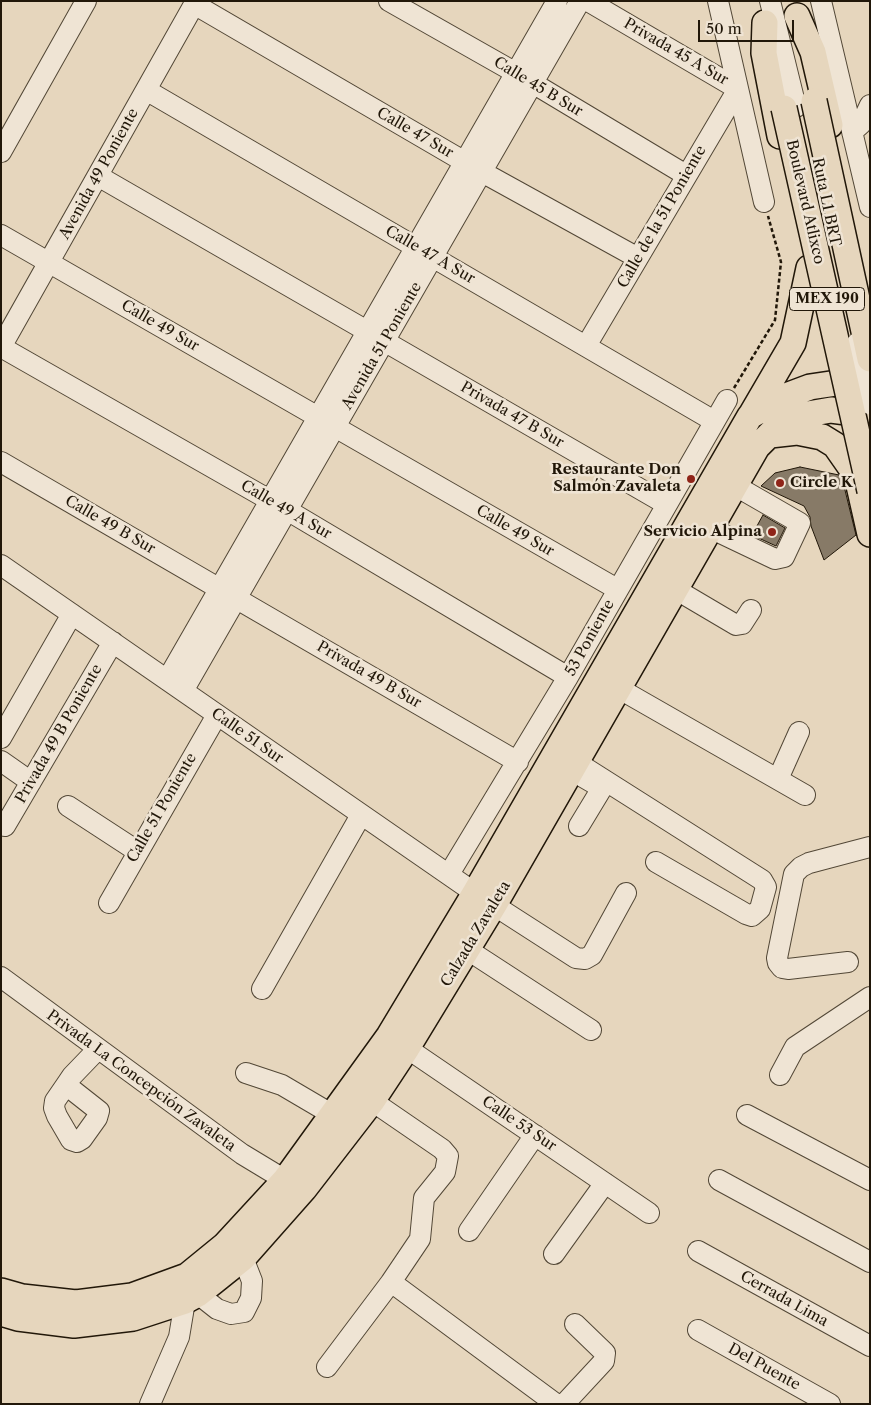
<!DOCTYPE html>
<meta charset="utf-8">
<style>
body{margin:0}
#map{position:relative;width:871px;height:1405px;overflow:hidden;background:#e6d6bd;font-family:"Libre Caslon Text",serif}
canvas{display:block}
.frame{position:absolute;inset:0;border:2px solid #211709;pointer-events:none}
.scale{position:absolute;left:698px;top:20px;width:96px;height:22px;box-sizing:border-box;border:2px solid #211709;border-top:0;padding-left:6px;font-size:15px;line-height:18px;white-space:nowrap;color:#211709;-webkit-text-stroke:4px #efe4d4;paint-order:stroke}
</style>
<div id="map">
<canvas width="871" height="1405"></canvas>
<div class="frame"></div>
<div class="scale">50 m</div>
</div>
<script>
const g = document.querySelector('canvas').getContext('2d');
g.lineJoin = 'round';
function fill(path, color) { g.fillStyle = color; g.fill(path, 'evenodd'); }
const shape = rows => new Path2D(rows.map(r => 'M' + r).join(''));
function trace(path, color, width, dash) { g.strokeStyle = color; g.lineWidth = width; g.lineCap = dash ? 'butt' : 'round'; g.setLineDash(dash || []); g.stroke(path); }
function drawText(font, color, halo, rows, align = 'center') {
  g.font = font + ' "Libre Caslon Text",serif'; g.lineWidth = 5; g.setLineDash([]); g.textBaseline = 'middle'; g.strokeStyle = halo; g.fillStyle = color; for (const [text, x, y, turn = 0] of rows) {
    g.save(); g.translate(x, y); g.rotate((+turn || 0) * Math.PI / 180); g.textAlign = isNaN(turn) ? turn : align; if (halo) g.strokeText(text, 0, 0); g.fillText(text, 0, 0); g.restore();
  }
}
const building = shape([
 [800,467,839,475,843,482,856,535,824,560,811,526,810,517,804,506,761,486,775,473,800,467],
 [763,515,785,528,776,546,752,535,763,515]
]);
const path = shape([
 [734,388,775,320,781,262,768,216]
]);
const minor = shape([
 [389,1,516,73,686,175],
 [718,1,764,202],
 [770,1,796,107],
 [821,1,870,207],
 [194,4,482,172,638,258],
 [146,90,714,421],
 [852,132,861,124,870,105],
 [1,152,86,1],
 [98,176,367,331],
 [1,235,318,417],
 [384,341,666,504],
 [586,346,738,89,588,1],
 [1,347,287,510,568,677],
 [1,347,196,1],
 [335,427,617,589],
 [1,462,518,762],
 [710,528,775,559,784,557,800,523,734,485],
 [1,565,475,893,576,958,585,959,592,955,626,893],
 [675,589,736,625,742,624,751,610],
 [167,680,557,1],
 [618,688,805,795],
 [183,691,580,1],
 [1,738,72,614],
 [1,761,31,782],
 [576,762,762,880,766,887,760,909,752,916,746,914,656,862],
 [778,779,799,732],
 [68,806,137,851],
 [5,826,113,642],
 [579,826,602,788,583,777],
 [449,874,568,677,727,400],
 [109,903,217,715],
 [468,950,591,1030],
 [848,962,788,969,782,968,778,963,777,958,794,874,801,867,809,863,870,847],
 [1,977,242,1154,285,1180],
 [262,989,361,815],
 [395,1040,649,1213],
 [246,1073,282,1085,333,1115],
 [780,1075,795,1047,870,997],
 [66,1085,99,1111,97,1118,82,1139,77,1142,71,1140,57,1116,54,1108,55,1101,66,1085,72,1076,97,1050],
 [372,1101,442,1149,448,1156,445,1172,424,1198,420,1239,391,1282,556,1404],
 [747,1115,870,1180],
 [719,1180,870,1262],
 [469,1231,535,1135],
 [698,1251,870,1346],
 [554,1254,605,1183],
 [198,1294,217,1309,231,1314,244,1312,251,1298,252,1281,243,1258],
 [698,1330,830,1404],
 [327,1367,391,1282],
 [150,1404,179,1337,185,1301],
 [562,1404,566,1402,604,1361,605,1353,575,1324]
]);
const major = shape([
 [797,16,813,52,830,125],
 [765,23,764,53,780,136],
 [751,415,793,343,809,268],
 [770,435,797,432,822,437,835,445,856,475,862,466],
 [855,468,870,534],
 [1,1291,22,1297,76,1303,132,1296,187,1276,225,1245,285,1180,389,1036,475,893,750,416,786,396,810,387,837,383,866,387],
 [1,1313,18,1318,74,1325,133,1318,185,1301,198,1294,243,1258,304,1189,372,1101,407,1048,494,905,757,447,776,428,802,415,831,410,870,415]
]);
const minorBridge = shape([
 [857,343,870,404]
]);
const majorBridge = shape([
 [814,101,870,359],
 [784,108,870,491]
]);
const markers = [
 [691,479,5,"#8f2418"],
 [780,483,5,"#8f2418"],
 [772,532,5,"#8f2418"]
];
const shields = [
 [827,299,75]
];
const shieldNames = [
 ["MEX 190",827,299]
];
const streetNames = [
 ["Privada 45 A Sur",676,52,30],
 ["Calle 45 B Sur",538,87,31],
 ["Calle 47 Sur",415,133,30],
 ["Avenida 49 Poniente",99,174,-61],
 ["Boulevard Atlixco",805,202,77],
 ["Ruta L1 BRT",826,202,78],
 ["Calle de la 51 Poniente",662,217,-60],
 ["Calle 47 A Sur",430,255,30],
 ["Calle 49 Sur",160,326,30],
 ["Avenida 51 Poniente",382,346,-60],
 ["Privada 47 B Sur",512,415,30],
 ["Calle 49 A Sur",286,510,30],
 ["Calle 49 B Sur",110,525,30],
 ["Calle 49 Sur",515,531,30],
 ["53 Poniente",590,638,-61],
 ["Privada 49 B Sur",369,675,30],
 ["Privada 49 B Poniente",59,734,-60],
 ["Calle 51 Sur",247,736,35],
 ["Calle 51 Poniente",162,808,-60],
 ["Calzada Zavaleta",476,934,-59],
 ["Privada La Concepción Zavaleta",141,1081,36],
 ["Calle 53 Sur",519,1124,34],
 ["Cerrada Lima",784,1299,29],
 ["Del Puente",764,1367,29]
];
const poiNames = [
 ["Restaurante Don",681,470],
 ["Salmón Zavaleta",681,487],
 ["Circle K",790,483,"left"],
 ["Servicio Alpina",762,532]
];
fill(building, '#877a67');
trace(building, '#211709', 1);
trace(minor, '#524736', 22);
trace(major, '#211709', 28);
trace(path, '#211709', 2.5, [4, 2.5]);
trace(minor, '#efe4d4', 20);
trace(major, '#e6d6bd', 25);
trace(minorBridge, '#524736', 22, []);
trace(majorBridge, '#211709', 28, []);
trace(minorBridge, '#efe4d4', 20);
trace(majorBridge, '#e6d6bd', 25);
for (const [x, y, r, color] of markers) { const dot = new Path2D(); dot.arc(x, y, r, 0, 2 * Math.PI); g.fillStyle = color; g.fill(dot); trace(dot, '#efe4d4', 2); }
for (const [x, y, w] of shields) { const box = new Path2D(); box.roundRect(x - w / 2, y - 11.5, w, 23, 4); g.fillStyle = '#efe4d4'; g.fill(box); trace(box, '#211709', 1); }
drawText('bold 14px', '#211709', null, shieldNames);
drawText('15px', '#211709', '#efe4d4', streetNames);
drawText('bold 15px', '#211709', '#efe4d4', poiNames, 'right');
</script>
